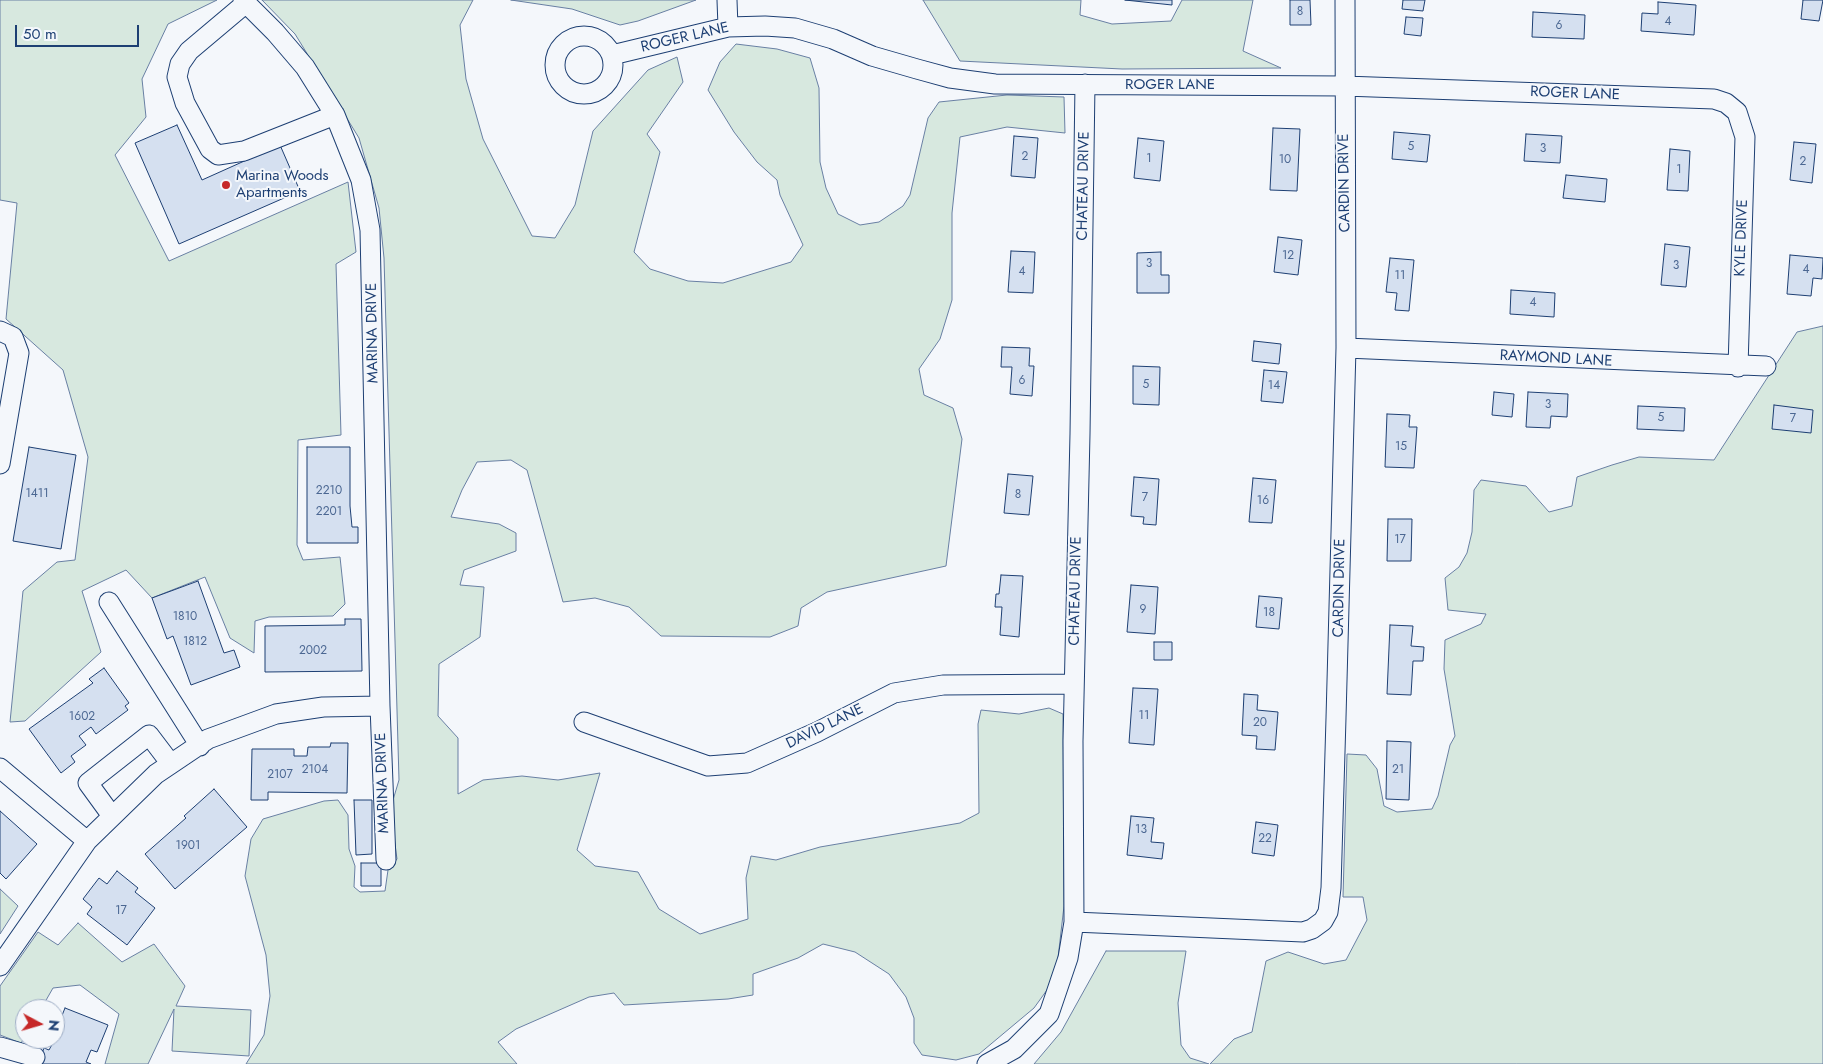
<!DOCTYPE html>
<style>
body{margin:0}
#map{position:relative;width:1823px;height:1064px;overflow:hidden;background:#f4f7fb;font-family:Jost,sans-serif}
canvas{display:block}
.north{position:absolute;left:15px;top:999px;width:50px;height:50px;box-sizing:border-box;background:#f4f7fb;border:1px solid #9eadc5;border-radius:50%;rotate:96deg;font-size:14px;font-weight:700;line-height:20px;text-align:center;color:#1d3f73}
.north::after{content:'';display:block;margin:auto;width:18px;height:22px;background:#c62828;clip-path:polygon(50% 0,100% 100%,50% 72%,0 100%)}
.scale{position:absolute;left:15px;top:25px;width:124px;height:22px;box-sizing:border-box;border:2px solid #1d3f73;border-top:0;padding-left:6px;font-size:15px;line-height:18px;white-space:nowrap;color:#1d3f73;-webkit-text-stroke:4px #f4f7fb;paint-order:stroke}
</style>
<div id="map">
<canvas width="1823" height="1064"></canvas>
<div class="north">N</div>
<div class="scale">50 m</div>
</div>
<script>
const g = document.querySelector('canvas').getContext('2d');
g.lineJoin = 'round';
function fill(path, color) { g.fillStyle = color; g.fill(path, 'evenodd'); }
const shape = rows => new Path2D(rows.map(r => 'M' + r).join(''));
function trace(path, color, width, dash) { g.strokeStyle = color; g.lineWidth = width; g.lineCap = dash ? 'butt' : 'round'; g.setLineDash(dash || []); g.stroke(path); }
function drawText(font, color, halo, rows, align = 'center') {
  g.font = font + ' Jost,sans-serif'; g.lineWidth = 4; g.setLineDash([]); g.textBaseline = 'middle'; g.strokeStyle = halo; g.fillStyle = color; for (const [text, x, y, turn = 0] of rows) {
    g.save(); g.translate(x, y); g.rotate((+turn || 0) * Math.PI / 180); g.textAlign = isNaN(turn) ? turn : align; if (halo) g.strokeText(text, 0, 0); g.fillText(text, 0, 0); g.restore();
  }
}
const green = shape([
 [0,0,217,0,168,24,142,79,146,117,115,155,169,261,348,182,356,252,336,264,341,435,298,440,297,545,303,560,340,557,345,604,333,616,269,617,255,621,254,653,230,638,205,577,152,598,126,570,82,591,101,652,25,721,10,722,23,591,57,562,75,560,88,457,63,370,6,319,17,203,0,200,0,0],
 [262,0,473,0,460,25,466,79,483,139,532,236,555,238,575,205,593,131,648,70,677,57,683,82,647,134,660,152,634,252,650,269,688,281,723,283,791,262,803,245,780,195,777,180,757,162,734,132,708,90,720,62,736,44,777,49,810,58,819,88,820,162,826,188,838,214,860,225,879,222,903,206,910,195,928,118,939,102,1007,95,1064,97,1065,133,1007,127,960,137,952,213,952,300,940,339,919,369,924,395,953,408,962,439,946,566,827,592,801,608,798,626,770,637,661,636,629,607,595,598,563,602,527,470,511,460,477,462,462,490,451,517,499,524,516,533,516,551,464,570,460,585,484,587,480,637,439,664,438,716,458,738,458,794,483,780,522,776,558,780,600,773,577,850,595,866,638,872,659,909,700,934,748,919,746,878,751,856,776,860,820,847,960,823,979,813,978,724,981,710,1019,714,1049,708,1063,714,1064,906,1058,958,1052,983,1034,1008,979,1054,956,1060,922,1055,914,1043,914,1018,906,997,889,974,855,952,823,944,798,958,753,974,753,995,728,999,624,1005,614,993,589,997,516,1029,498,1042,517,1064,246,1064,264,1035,270,996,266,955,245,876,251,839,263,819,324,801,338,800,348,815,349,849,355,866,354,887,360,892,385,891,388,870,397,859,393,830,393,800,399,780,384,258,379,208,359,138,295,34,262,0],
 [511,0,696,0,638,21,620,25,572,9,511,0],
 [923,0,1081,0,1080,15,1112,24,1171,21,1182,0,1253,0,1243,51,1281,68,1122,69,960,61,923,0],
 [1823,326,1823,1064,1210,1064,1234,1039,1252,1032,1266,961,1288,952,1324,964,1346,960,1367,920,1363,897,1343,897,1347,754,1366,755,1377,769,1384,806,1397,812,1432,809,1438,796,1450,745,1455,736,1444,669,1445,640,1481,624,1486,614,1448,610,1445,578,1459,567,1467,553,1472,532,1474,490,1481,480,1526,486,1549,512,1572,506,1577,477,1612,465,1639,457,1714,460,1797,332,1823,326],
 [0,889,18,906,0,934,0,889],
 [78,923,122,962,154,944,185,986,176,1006,251,1010,249,1056,172,1051,174,1009,148,1064,105,1064,119,1014,80,985,53,988,41,1009,25,1009,25,1037,21,1043,0,1035,0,986,38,932,58,945,78,923],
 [1106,951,1186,951,1178,1003,1181,1045,1190,1058,1209,1064,1034,1064,1061,1032,1106,951]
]);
const building = shape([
 [1125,0,1172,0,1172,5,1125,0],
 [1290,0,1310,0,1311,25,1290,25,1290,0],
 [1403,0,1425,0,1423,11,1402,9,1403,0],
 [1803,0,1823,0,1819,21,1801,19,1803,0],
 [1658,2,1696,5,1694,35,1641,31,1642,13,1658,14,1658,2],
 [1533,12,1585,15,1584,39,1532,37,1533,12],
 [1406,17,1423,18,1421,36,1404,34,1406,17],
 [177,125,202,180,280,145,300,191,179,244,135,143,177,125],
 [1273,128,1300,129,1297,191,1270,190,1273,128],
 [1394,132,1430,135,1427,162,1392,159,1394,132],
 [1526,134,1562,136,1560,163,1524,161,1526,134],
 [1014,136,1038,138,1035,178,1011,176,1014,136],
 [1138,138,1164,141,1160,181,1134,178,1138,138],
 [1794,142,1816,144,1812,183,1790,180,1794,142],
 [1670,149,1690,151,1688,191,1667,190,1670,149],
 [1566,175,1607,179,1605,202,1563,198,1566,175],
 [1278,237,1302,240,1298,275,1274,272,1278,237],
 [1665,244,1690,247,1686,287,1661,285,1665,244],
 [1011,251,1035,252,1033,293,1008,292,1011,251],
 [1161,252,1161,275,1169,275,1169,293,1137,293,1137,253,1161,252],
 [1790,255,1823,258,1822,279,1813,278,1811,296,1787,294,1790,255],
 [1390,258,1414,260,1409,311,1395,310,1397,293,1386,292,1390,258],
 [1511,290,1555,293,1554,317,1510,314,1511,290],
 [1254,341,1281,344,1279,364,1252,361,1254,341],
 [1002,347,1030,348,1029,366,1034,366,1032,396,1010,394,1012,367,1001,367,1002,347],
 [1133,366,1160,367,1159,405,1133,404,1133,366],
 [1264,370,1287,372,1283,403,1261,401,1264,370],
 [1494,392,1514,394,1512,417,1492,415,1494,392],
 [1528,392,1568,394,1567,417,1551,416,1550,428,1526,427,1528,392],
 [1774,405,1813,410,1811,433,1772,429,1774,405],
 [1638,406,1685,408,1684,431,1637,429,1638,406],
 [1387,414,1410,415,1409,427,1417,427,1414,468,1385,467,1387,414],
 [29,447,76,455,61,549,13,541,29,447],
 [307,447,350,447,350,506,352,527,358,527,358,543,307,543,307,447],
 [1008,474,1033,476,1029,515,1004,513,1008,474],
 [1134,477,1159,479,1156,525,1143,524,1144,517,1131,516,1134,477],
 [1253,478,1276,480,1272,523,1249,522,1253,478],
 [1388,519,1412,519,1411,561,1387,561,1388,519],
 [1001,575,1023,576,1019,637,1000,635,1002,607,995,607,996,594,999,594,1001,575],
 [198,581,224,653,234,650,240,667,191,685,173,636,167,639,152,598,198,581],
 [1131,585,1158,587,1155,634,1127,632,1131,585],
 [1259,596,1282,598,1279,629,1256,627,1259,596],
 [345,619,361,619,362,671,265,672,265,626,345,625,345,619],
 [1390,625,1413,626,1411,646,1424,647,1423,661,1413,661,1411,695,1387,694,1390,625],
 [1154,642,1172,642,1172,660,1154,660,1154,642],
 [104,668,129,703,125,706,128,710,96,734,91,727,79,736,86,745,71,756,75,762,61,773,29,729,93,683,89,679,104,668],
 [1133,688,1158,689,1154,745,1129,743,1133,688],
 [1244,694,1258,695,1257,710,1278,712,1275,750,1256,749,1257,736,1242,735,1244,694],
 [1387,741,1411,742,1409,800,1386,799,1387,741],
 [331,743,348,743,347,793,268,792,268,800,251,800,252,749,294,749,294,756,307,756,308,747,330,747,331,743],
 [214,789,247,827,175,889,145,854,186,818,184,816,214,789],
 [354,800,372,800,372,854,356,855,354,800],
 [0,811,37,844,6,879,0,873,0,811],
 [1131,816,1154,818,1151,842,1164,843,1162,859,1127,855,1131,816],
 [1256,822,1278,825,1274,856,1252,853,1256,822],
 [361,863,381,863,381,886,361,886,361,863],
 [117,871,138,888,135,892,155,908,127,945,87,914,92,907,83,899,99,878,107,884,117,871],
 [65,1008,108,1025,97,1052,91,1050,86,1062,91,1064,38,1064,44,1048,49,1050,55,1039,55,1021,59,1023,65,1008]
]);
const minor = shape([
 [243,0,275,32,305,67,335,115,361,180,370,230,380,706,386,860],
 [727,0,728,27],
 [246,3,189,51,180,64,177,77,185,103,210,149,218,155,244,151,335,115],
 '555 65a29 29 0 1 1 58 0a29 29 0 1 1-58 0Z',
 [612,55,728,27,765,26,795,28,833,39,872,56,917,69,950,78,995,84,1344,86,1714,99,1726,103,1737,112,1745,137,1738,367],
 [0,331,13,337,19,353,0,464],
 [1346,348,1766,366],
 [109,602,200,746],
 [584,722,708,766,747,763,817,732,894,693,943,685,1074,684],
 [0,768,87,841],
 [112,816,88,783,149,735,171,764],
 [1074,922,1303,932,1312,929,1323,921,1328,912,1331,888,1336,718,1346,348,1345,0],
 [0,966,87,841,156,774,208,739,276,714,323,707,380,706],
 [0,1047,35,1057],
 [987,1064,1014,1049,1049,1014,1068,958,1074,922,1073,741,1080,434,1085,84]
]);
const markers = [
 [226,185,5,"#c62828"]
];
const numberNames = [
 ["8",1300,12],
 ["4",1668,22],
 ["6",1559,26],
 ["5",1411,147],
 ["3",1543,149],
 ["2",1025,157],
 ["1",1149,159],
 ["10",1285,160],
 ["2",1803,162],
 ["1",1679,170],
 ["12",1288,256],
 ["3",1149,264],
 ["3",1676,266],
 ["4",1806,270],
 ["4",1022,272],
 ["11",1400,276],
 ["4",1533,303],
 ["6",1022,381],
 ["5",1146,385],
 ["14",1274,386],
 ["3",1548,405],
 ["5",1661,418],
 ["7",1793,419],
 ["15",1401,447],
 ["2210",329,491],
 ["1411",37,494],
 ["8",1018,495],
 ["7",1145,498],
 ["16",1263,501],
 ["2201",329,512],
 ["17",1400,540],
 ["9",1143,610],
 ["18",1269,613],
 ["1810",185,617],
 ["1812",195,642],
 ["2002",313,651],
 ["11",1144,716],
 ["1602",82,717],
 ["20",1260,723],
 ["2104",315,770],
 ["21",1398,770],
 ["2107",280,775],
 ["13",1141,830],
 ["22",1265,839],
 ["1901",188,846],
 ["17",121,911]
];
const streetNames = [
 ["ROGER LANE",685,38,-13],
 ["ROGER LANE",1170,85],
 ["ROGER LANE",1575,94,2],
 ["CARDIN DRIVE",1345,183,-91],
 ["CHATEAU DRIVE",1084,186,-89],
 ["KYLE DRIVE",1742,238,-88],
 ["MARINA DRIVE",373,333,-91],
 ["RAYMOND LANE",1556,359,3],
 ["CARDIN DRIVE",1340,588,-89],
 ["CHATEAU DRIVE",1076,591,-89],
 ["DAVID LANE",825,727,-26],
 ["MARINA DRIVE",383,783,-92]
];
const poiNames = [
 ["Marina Woods",236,176],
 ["Apartments",236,193]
];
fill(green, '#d7e8df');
trace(green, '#687fa3', 1);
fill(building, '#d5e0f0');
trace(building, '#1d3f73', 1);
trace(minor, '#1d3f73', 21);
trace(minor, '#f4f7fb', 19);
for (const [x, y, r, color] of markers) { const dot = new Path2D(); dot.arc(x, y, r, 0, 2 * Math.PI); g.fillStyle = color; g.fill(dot); trace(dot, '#f4f7fb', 2); }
drawText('12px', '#4b6792', null, numberNames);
drawText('15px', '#1d3f73', '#f4f7fb', streetNames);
drawText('15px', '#1d3f73', '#f4f7fb', poiNames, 'left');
</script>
